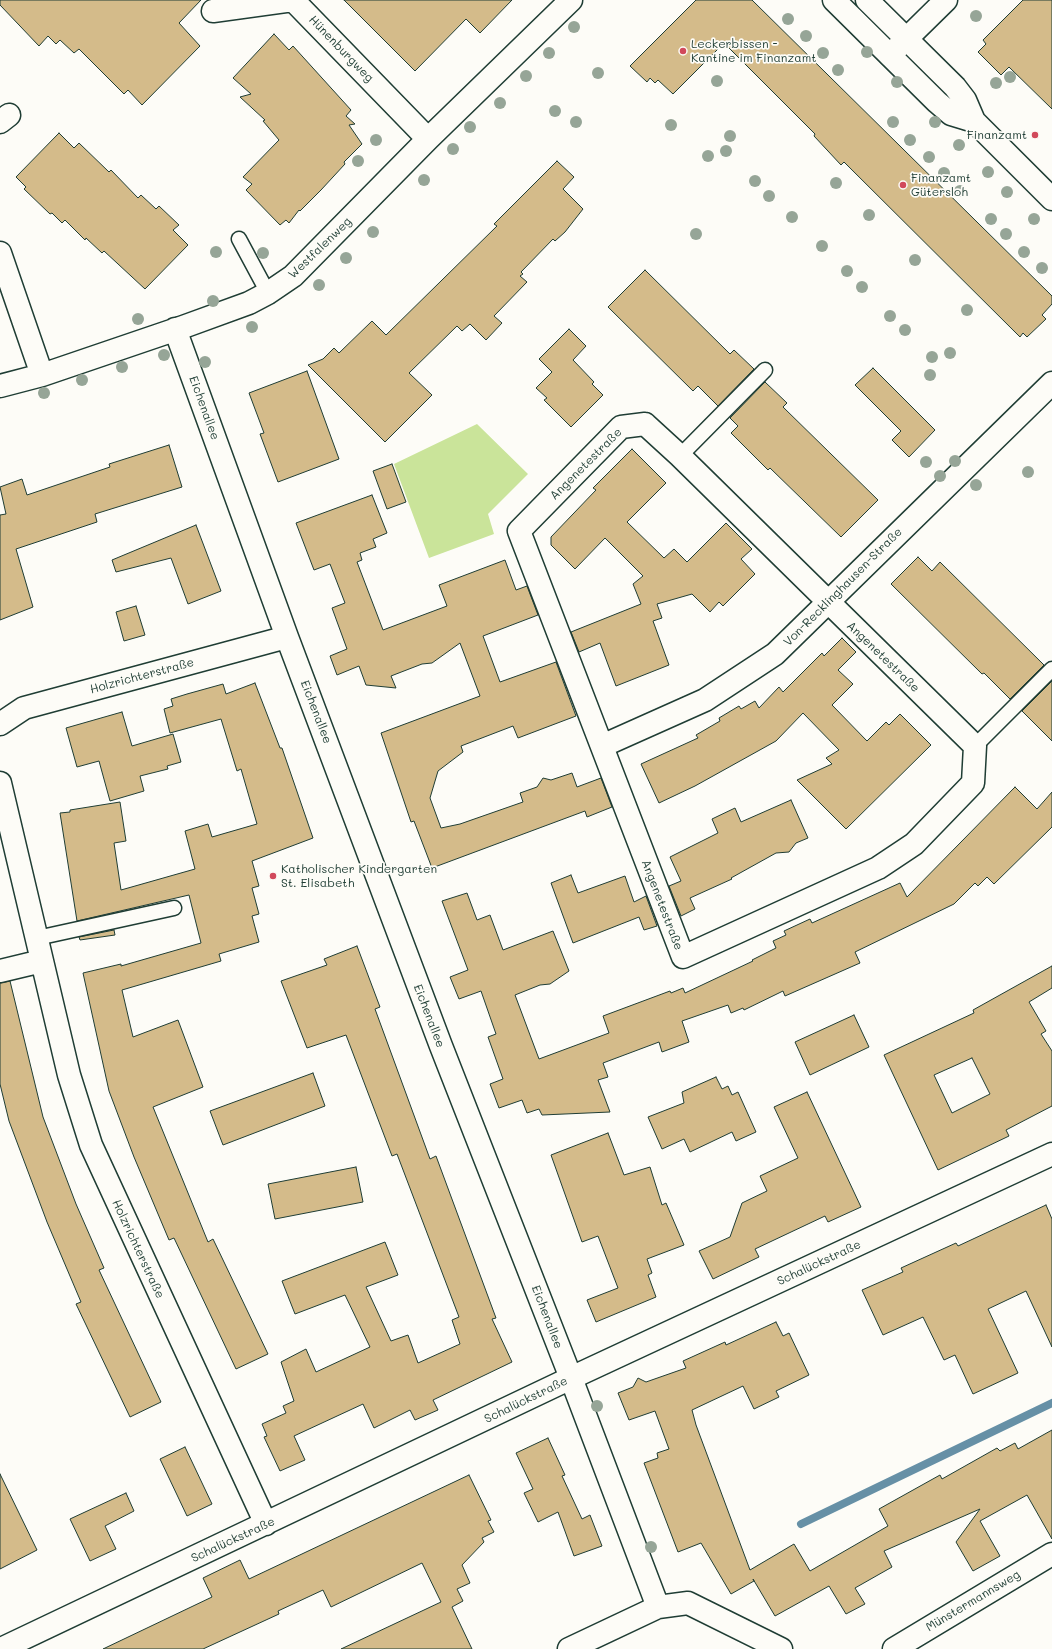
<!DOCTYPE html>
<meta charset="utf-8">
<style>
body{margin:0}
canvas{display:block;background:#fdfcf7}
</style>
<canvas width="1052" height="1649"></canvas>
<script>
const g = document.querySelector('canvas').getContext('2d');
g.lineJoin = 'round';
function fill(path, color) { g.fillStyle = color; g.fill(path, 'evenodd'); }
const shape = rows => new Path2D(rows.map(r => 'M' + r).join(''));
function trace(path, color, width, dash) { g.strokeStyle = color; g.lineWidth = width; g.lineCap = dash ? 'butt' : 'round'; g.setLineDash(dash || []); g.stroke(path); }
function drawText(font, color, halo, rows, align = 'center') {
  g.font = font + ' Mali,sans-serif'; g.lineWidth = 3.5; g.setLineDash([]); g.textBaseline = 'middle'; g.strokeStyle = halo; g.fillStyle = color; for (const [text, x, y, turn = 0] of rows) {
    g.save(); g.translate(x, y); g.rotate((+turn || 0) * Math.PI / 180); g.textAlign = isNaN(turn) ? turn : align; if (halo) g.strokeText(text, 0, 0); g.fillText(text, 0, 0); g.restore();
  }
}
const green = shape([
 [477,424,528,474,488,514,494,534,429,558,394,464]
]);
const stream = shape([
 [801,1524,1052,1403]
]);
const building = shape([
 [0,0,201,0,179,23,200,46,142,105,128,90,124,94,79,49,74,53,60,40,56,44,48,36,39,46,0,5,0,0],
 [344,0,512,0,480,33,466,19,415,71,344,0],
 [696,0,752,0,1052,296,1052,304,1042,315,1046,319,1027,337,1023,333,1020,337,844,162,841,165,814,136,815,134,724,43,673,94,658,80,655,83,650,78,647,82,630,66,696,0],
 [1023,0,1052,0,1052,109,1009,67,1001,75,978,52,986,44,983,40,1023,0],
 [274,34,289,50,293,46,351,110,346,116,355,124,349,125,362,144,344,162,345,164,321,190,300,211,299,210,289,223,286,220,280,225,246,190,252,184,243,177,279,140,263,121,265,120,240,97,251,94,233,78,274,34],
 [59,133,74,148,79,143,109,172,111,170,138,198,141,195,156,209,159,206,179,225,173,230,188,245,145,289,104,251,102,253,86,238,85,240,65,220,62,223,52,213,50,214,24,189,26,187,16,177,59,133],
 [557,161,574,177,563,189,583,209,565,232,555,241,553,239,521,272,523,274,520,276,527,282,494,316,502,323,486,340,470,324,462,331,457,326,409,373,432,395,385,442,308,365,323,359,334,348,339,353,372,321,386,335,497,226,494,224,557,161],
 [645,270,730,354,734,350,754,369,718,406,698,386,693,391,608,307,645,270],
 [569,329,586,346,573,360,594,382,592,384,603,395,571,427,544,400,547,398,536,388,552,372,539,359,569,329],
 [873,368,935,430,909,457,892,440,901,431,855,385,873,368],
 [307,371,339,459,278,482,260,434,264,433,249,393,307,371],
 [765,382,787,403,783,407,878,500,841,537,770,468,768,470,731,433,738,426,730,418,765,382],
 [169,445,182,487,95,514,97,522,16,549,33,607,0,620,0,515,6,514,0,487,22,479,27,495,110,467,109,464,169,445],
 [632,449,666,483,627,522,664,558,674,549,687,562,726,523,752,549,741,559,755,574,723,606,719,602,710,612,692,594,657,604,662,618,653,621,669,665,616,686,600,643,579,652,571,632,641,604,633,584,643,576,605,538,575,569,551,545,551,537,596,490,593,488,632,449],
 [392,464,406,502,387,509,373,471,392,464],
 [372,495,387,533,373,539,376,547,360,553,362,560,357,562,383,630,447,606,439,585,505,560,516,590,527,586,538,615,483,636,500,682,556,662,576,716,518,738,513,726,461,746,463,752,438,771,430,798,441,828,460,824,523,802,520,793,537,787,543,778,551,780,572,773,577,787,601,778,612,807,587,817,585,811,432,868,414,821,411,822,381,733,480,696,460,643,432,663,422,664,391,676,396,688,366,685,359,666,337,675,330,656,347,649,332,608,345,603,330,564,314,570,296,523,372,495],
 [196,525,221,591,188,604,171,558,116,572,112,560,196,525],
 [918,557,932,571,940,562,1044,665,1010,699,984,673,982,674,891,584,918,557],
 [136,606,145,635,124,641,116,612,136,606],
 [842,638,856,652,838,670,853,684,832,705,867,741,886,722,889,725,900,714,931,745,846,829,797,780,832,764,826,758,839,750,803,713,776,741,695,786,659,803,641,764,698,738,696,735,720,721,719,718,739,706,741,709,755,701,759,708,779,687,783,692,822,653,824,656,842,638],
 [1052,681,1052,741,1022,711,1052,681],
 [255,683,280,748,282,748,313,838,252,861,259,886,252,888,259,914,252,916,259,942,219,954,221,961,122,990,133,1037,178,1020,203,1087,153,1107,208,1242,213,1239,268,1354,236,1369,174,1238,169,1240,134,1157,109,1091,83,973,121,964,121,966,201,943,189,895,77,921,60,813,70,812,70,810,120,802,126,841,114,843,121,890,195,869,185,831,208,824,212,837,257,824,241,769,237,771,221,719,170,733,164,709,173,706,171,699,187,694,223,684,226,694,255,683],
 [122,712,132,746,173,734,181,762,167,766,168,769,140,776,144,791,110,801,99,761,77,767,66,728,122,712],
 [1015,787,1037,809,1052,792,1052,827,994,884,987,877,978,886,975,883,954,904,855,952,860,963,785,996,783,991,744,1010,743,1008,731,1013,728,1005,682,1021,689,1042,662,1052,659,1042,603,1063,608,1077,598,1080,610,1112,542,1115,539,1109,527,1113,522,1100,499,1108,490,1084,503,1079,488,1037,496,1034,481,991,459,999,450,977,468,970,442,901,467,893,477,920,490,915,503,950,553,931,569,971,550,984,540,985,515,995,539,1059,609,1033,603,1016,670,991,671,993,683,988,685,993,753,961,752,960,776,948,773,941,786,935,784,931,810,919,812,923,900,883,907,897,1015,787],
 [791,800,808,838,796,843,789,852,776,853,731,878,732,879,690,898,695,909,681,916,669,886,681,881,670,857,718,833,712,819,735,808,741,822,791,800],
 [571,875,578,893,625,876,634,902,646,896,657,926,644,930,639,917,573,943,551,883,571,875],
 [114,930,115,935,80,940,79,937,114,930],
 [357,946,380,1007,375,1009,430,1159,436,1156,496,1318,492,1319,512,1362,433,1400,438,1410,415,1420,410,1410,374,1428,363,1404,294,1436,305,1460,280,1471,264,1437,267,1436,262,1424,286,1413,283,1406,294,1401,281,1362,306,1349,316,1372,370,1347,345,1295,295,1314,282,1281,385,1242,398,1275,366,1287,391,1341,408,1335,418,1363,460,1344,452,1320,459,1317,397,1154,392,1156,346,1035,307,1048,281,981,327,965,324,959,357,946],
 [1052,966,1052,988,1029,1002,1046,1031,1041,1034,1052,1051,1052,1106,1006,1130,1009,1136,938,1170,884,1055,974,1013,973,1010,1052,966],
 [972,1058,990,1094,952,1113,934,1075,972,1058],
 [10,981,43,1117,76,1204,104,1268,99,1270,161,1402,130,1417,76,1304,81,1302,47,1222,9,1121,0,1084,0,983,10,981],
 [854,1015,869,1047,810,1075,795,1042,854,1015],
 [313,1073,325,1106,223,1145,210,1111,313,1073],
 [716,1077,722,1089,728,1086,732,1095,738,1092,756,1132,736,1141,732,1132,690,1152,684,1139,662,1149,648,1117,684,1103,682,1092,716,1077],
 [807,1092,861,1207,828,1222,825,1216,755,1249,759,1257,713,1279,699,1251,730,1237,742,1203,767,1191,760,1176,798,1158,774,1107,807,1092],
 [608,1133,624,1175,650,1167,662,1205,666,1203,684,1245,647,1259,652,1273,648,1275,656,1297,596,1322,587,1300,618,1288,598,1236,582,1242,551,1155,608,1133],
 [356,1167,363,1202,275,1219,268,1184,356,1167],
 [1046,1205,1052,1219,1052,1347,1026,1291,988,1309,1018,1373,973,1394,955,1355,944,1360,923,1317,883,1335,862,1290,903,1272,901,1268,956,1243,958,1246,1046,1205],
 [776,1322,783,1336,789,1333,809,1375,776,1391,779,1397,754,1409,743,1386,692,1410,696,1425,750,1570,794,1544,810,1571,888,1526,879,1509,940,1475,942,1479,997,1448,1000,1451,1015,1443,1018,1449,1052,1430,1052,1539,1027,1495,980,1521,1000,1556,973,1571,956,1542,980,1509,884,1551,892,1567,855,1588,865,1604,846,1614,829,1586,775,1616,753,1579,754,1581,731,1594,701,1543,678,1552,644,1463,658,1458,657,1453,669,1449,655,1411,629,1420,618,1393,633,1387,638,1378,646,1382,686,1368,683,1361,725,1342,726,1345,776,1322],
 [548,1438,565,1475,562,1476,582,1519,590,1515,602,1546,574,1556,558,1512,538,1522,524,1493,533,1489,516,1453,548,1438],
 [185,1447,212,1504,187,1516,160,1459,185,1447],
 [0,1474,37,1550,0,1569,0,1474],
 [469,1475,491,1520,488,1521,494,1532,482,1538,484,1542,462,1565,470,1583,457,1589,463,1601,452,1607,472,1649,341,1649,441,1602,422,1563,331,1607,323,1590,278,1611,279,1614,203,1649,103,1649,212,1597,203,1578,240,1560,249,1579,469,1475],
 [126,1493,134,1511,105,1526,116,1549,90,1561,70,1519,126,1493]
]);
const service = shape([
 [239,239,268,293],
 [680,456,765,370],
 [975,746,1052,669],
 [37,938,174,908]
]);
const minor = shape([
 [213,11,293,0,428,139],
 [890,55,946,0],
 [0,122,9,115],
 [0,253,42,375],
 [175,329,287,637,441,1046,571,1378,658,1607],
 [0,386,42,375,183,327,249,303,268,293,293,276,428,139,571,0],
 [645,424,680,456,975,746,973,783,914,844,878,868,683,957,519,531,621,427,645,424],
 [0,724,24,708,287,637],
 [602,746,705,700,775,654,1052,383],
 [0,783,69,1075,91,1145,266,1524],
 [0,971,42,961],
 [1,1649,571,1378,1052,1154],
 [569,1649,658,1607,688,1603,781,1649],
 [894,1649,1052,1554]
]);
const secondary = shape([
 [834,0,937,102,951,114,974,121],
 [867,0,955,87,965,100,974,121,1052,199]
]);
const trees = [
 [976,16],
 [788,19],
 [574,27],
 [806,36],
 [867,52],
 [549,53],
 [823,53],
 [838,70],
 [598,73],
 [526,76],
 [1010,77],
 [717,81],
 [897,82],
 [996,83],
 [500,103],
 [555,111],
 [576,122],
 [893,122],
 [935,122],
 [671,125],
 [470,127],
 [730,136],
 [376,140],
 [910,140],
 [959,145],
 [453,149],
 [726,151],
 [708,156],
 [929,157],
 [358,161],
 [988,172],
 [944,173],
 [424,180],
 [755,181],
 [836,183],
 [960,191],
 [1007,192],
 [769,196],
 [869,215],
 [792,217],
 [991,219],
 [1034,219],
 [373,232],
 [696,234],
 [1006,234],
 [822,246],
 [216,252],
 [1024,252],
 [263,253],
 [346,258],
 [915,260],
 [1042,268],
 [847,271],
 [319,285],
 [862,287],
 [213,301],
 [967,310],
 [890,316],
 [138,319],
 [252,327],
 [905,330],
 [950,353],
 [164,355],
 [932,357],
 [205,362],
 [122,367],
 [930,375],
 [82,380],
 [44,393],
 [955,461],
 [926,462],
 [1028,472],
 [940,476],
 [976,485],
 [597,1406],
 [651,1547]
];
const markers = [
 [683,51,4,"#d1495b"],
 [1035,135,4,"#d1495b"],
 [903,185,4,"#d1495b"],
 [273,876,4,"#d1495b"]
];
const poiNames = [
 ["Leckerbissen -",691,44],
 ["Kantine im Finanzamt",691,58],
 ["Finanzamt",1027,135,"right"],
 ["Finanzamt",911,178],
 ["Gütersloh",911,192],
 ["Katholischer Kindergarten",281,869],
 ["St. Elisabeth",281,883]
];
const streetNames = [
 ["Hünenburgweg",341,49,46],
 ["Westfalenweg",320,248,-44],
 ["Eichenallee",204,408,70],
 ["Angenetestraße",586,464,-45],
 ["Von-Recklinghausen-Straße",843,587,-45],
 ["Angenetestraße",883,657,44],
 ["Holzrichterstraße",142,676,-15],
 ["Eichenallee",316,712,69],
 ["Angenetestraße",662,905,69],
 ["Eichenallee",429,1016,69],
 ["Holzrichterstraße",138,1249,65],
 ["Schalückstraße",819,1263,-25],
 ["Eichenallee",547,1317,69],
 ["Schalückstraße",526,1400,-26],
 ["Schalückstraße",233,1540,-25],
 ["Münstermannsweg",973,1601,-31]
];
fill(green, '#cae49a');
trace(stream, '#6690a6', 8);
fill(building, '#d4bb8a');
trace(building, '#1f3d34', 1);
trace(service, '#1f3d34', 17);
trace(minor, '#1f3d34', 25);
trace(secondary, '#1f3d34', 25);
trace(service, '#fdfcf7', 14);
trace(minor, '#fdfcf7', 22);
trace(secondary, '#fdfcf7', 22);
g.fillStyle = '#96a597';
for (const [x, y] of trees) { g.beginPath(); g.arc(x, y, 6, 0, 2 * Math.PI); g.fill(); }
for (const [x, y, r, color] of markers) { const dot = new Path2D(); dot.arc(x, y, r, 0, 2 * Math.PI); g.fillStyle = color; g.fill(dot); trace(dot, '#fdfcf7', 1.5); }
drawText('12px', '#1f3d34', '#fdfcf7', poiNames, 'left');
drawText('12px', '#1f3d34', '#fdfcf7', streetNames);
</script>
